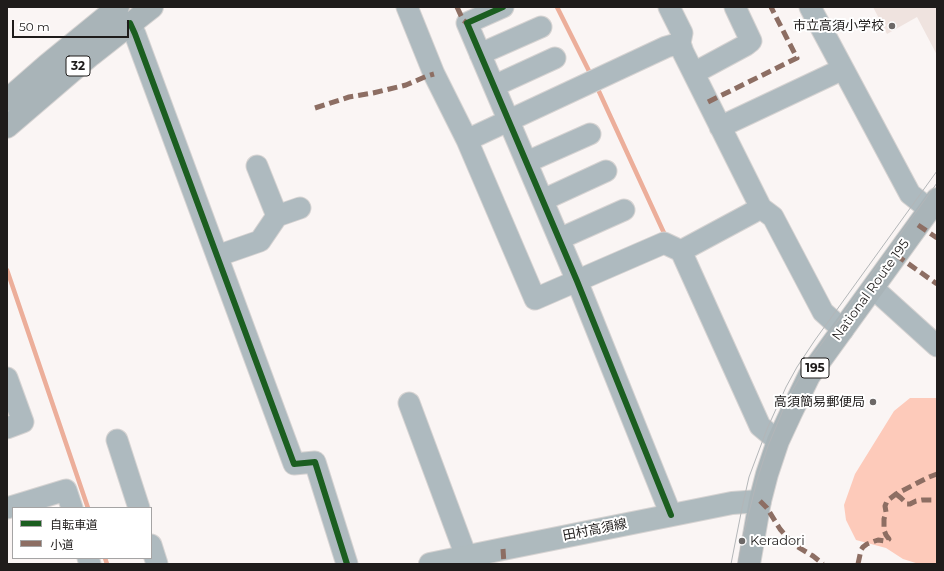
<!DOCTYPE html>
<meta charset="utf-8">
<style>
body{margin:0}
#map{position:relative;width:944px;height:571px;overflow:hidden;background:#faf5f4;font-family:Montserrat,"Noto Sans JP",sans-serif}
canvas{display:block}
.frame{position:absolute;inset:0;border:8px solid #1f1c1b;pointer-events:none}
.legend{position:absolute;left:12px;top:507px;width:140px;height:52px;box-sizing:border-box;background:#fff;border:1px solid #a5a4a4;margin:0;padding:5px 7px;list-style:none;font-size:12px;color:#1f1c1b}
.legend li{display:flex;align-items:center;gap:8px;height:20px}
.legend b{width:20px;border:1px solid #a5a4a4}
.scale{position:absolute;left:12px;top:20px;width:117px;height:18px;box-sizing:border-box;border:2px solid #1f1c1b;border-top:0;padding-left:5px;font-size:12px;line-height:14px;white-space:nowrap;color:#1f1c1b;-webkit-text-stroke:3px #fff;paint-order:stroke}
</style>
<div id="map">
<canvas width="944" height="571"></canvas>
<div class="frame"></div>
<ul class="legend">
<li><b style="height:5px;background:#1b5e20"></b>自転車道</li>
<li><b style="height:5px;background:#8d6e63"></b>小道</li>
</ul>
<div class="scale">50 m</div>
</div>
<script>
const g = document.querySelector('canvas').getContext('2d');
g.lineJoin = 'round';
function fill(path, color) { g.fillStyle = color; g.fill(path, 'evenodd'); }
const shape = rows => new Path2D(rows.map(r => 'M' + r).join(''));
function trace(path, color, width, dash) { g.strokeStyle = color; g.lineWidth = width; g.lineCap = dash ? 'butt' : 'round'; g.setLineDash(dash || []); g.stroke(path); }
function drawText(font, color, halo, rows, align = 'center') {
  g.font = font + ' Montserrat,"Noto Sans JP",sans-serif'; g.lineWidth = 4; g.setLineDash([]); g.textBaseline = 'middle'; g.strokeStyle = halo; g.fillStyle = color; for (const [text, x, y, turn = 0] of rows) {
    g.save(); g.translate(x, y); g.rotate((+turn || 0) * Math.PI / 180); g.textAlign = isNaN(turn) ? turn : align; if (halo) g.strokeText(text, 0, 0); g.fillText(text, 0, 0); g.restore();
  }
}
const built = shape([
 [873,7,937,7,937,55,917,17,887,34]
]);
const forest = shape([
 [910,398,937,398,937,564,919,564,903,559,886,548,856,540,846,520,844,505,855,474,894,411]
]);
const stream = shape([
 [557,7,592,77],
 [596,85,664,233],
 [7,270,88,508],
 [105,558,107,564]
]);
const minor = shape([
 [407,7,434,74,467,140,535,299,664,243,681,251,761,208],
 [503,7,467,23,577,281,671,515],
 [669,7,682,33,680,43,683,52,761,208,773,217,823,312,843,330],
 [810,7,910,194,929,209],
 [130,23,135,34,294,464,315,462,347,564],
 [480,54,541,27],
 [694,73,746,45,751,41,735,7],
 [494,86,555,58],
 [720,127,843,69],
 [467,140,666,47,680,43],
 [527,162,590,134],
 [543,200,606,171],
 [277,216,300,208],
 [559,239,624,210],
 [681,251,760,426,778,441],
 [217,256,260,241,277,216,257,166],
 [873,288,937,346],
 [7,378,23,422,7,428],
 [409,403,466,556],
 [117,440,139,508],
 [7,508,66,490,72,508],
 [151,545,157,564],
 [88,558,90,564]
]);
const major = shape([
 [430,564,503,549,732,503,760,501]
]);
const highway = shape([
 [7,100,47,65,118,7],
 [7,127,91,55,152,7],
 [749,564,760,501,767,474,778,441,791,413,809,376,937,199]
]);
const tram = shape([
 [731,564,742,508,749,477,767,429,786,387,797,367,815,340,937,171],
 [738,564,742,541,757,480,768,446,788,398,810,360,865,283,937,183]
]);
const quiet = shape([
 [457,7,463,20,467,23],
 [708,102,797,58,771,7],
 [315,108,349,97,373,93,406,85,427,76,434,74],
 [918,225,937,238],
 [896,255,937,284],
 [896,494,901,498,907,504,910,504,916,501,922,500,932,500],
 [760,501,767,508,780,529,793,544,813,556,823,564],
 [503,549,504,564],
 [858,564,861,550,863,547,867,544,875,541,878,540,885,541,888,540,889,539,886,535,884,530,884,519,886,512,885,506,887,501,896,494,929,477,937,474]
]);
const cycleway = shape([
 [503,7,467,23,577,281,671,515],
 [130,23,135,34,294,464,315,462,347,564]
]);
const markers = [
 [892,26,4,"#6c6867"],
 [873,402,4,"#6c6867"],
 [742,541,4,"#6c6867"]
];
const shields = [
 [78,66,24],
 [815,368,28]
];
const shieldNames = [
 ["32",78,66],
 ["195",815,368]
];
const poiNames = [
 ["市立高須小学校",884,26],
 ["高須簡易郵便局",865,402],
 ["Keradori",750,541,"left"]
];
const streetNames = [
 ["National Route 195",871,290,-54],
 ["田村高須線",595,530,-11]
];
fill(built, '#efe3df');
fill(forest, '#fdcaba');
trace(stream, '#ecae9a', 4.5);
trace(minor, '#d6d3d2', 23);
trace(major, '#d6d3d2', 24);
trace(highway, '#d6d3d2', 24);
trace(minor, '#aebabf', 21);
trace(major, '#aebabe', 22);
trace(highway, '#a9b4b8', 22);
trace(tram, '#b3b6b8', 1);
trace(quiet, '#8d6e63', 5, [10, 5]);
trace(cycleway, '#1b5e20', 6);
for (const [x, y, r, color] of markers) { const dot = new Path2D(); dot.arc(x, y, r, 0, 2 * Math.PI); g.fillStyle = color; g.fill(dot); trace(dot, '#fff', 1.5); }
for (const [x, y, w] of shields) { const box = new Path2D(); box.roundRect(x - w / 2, y - 10, w, 20, 3); g.fillStyle = '#fff'; g.fill(box); trace(box, '#1f1c1b', 1); }
drawText('bold 12px', '#1f1c1b', null, shieldNames);
drawText('13px', '#1f1c1b', '#fff', poiNames, 'right');
drawText('13px', '#1f1c1b', '#fff', streetNames);
</script>
